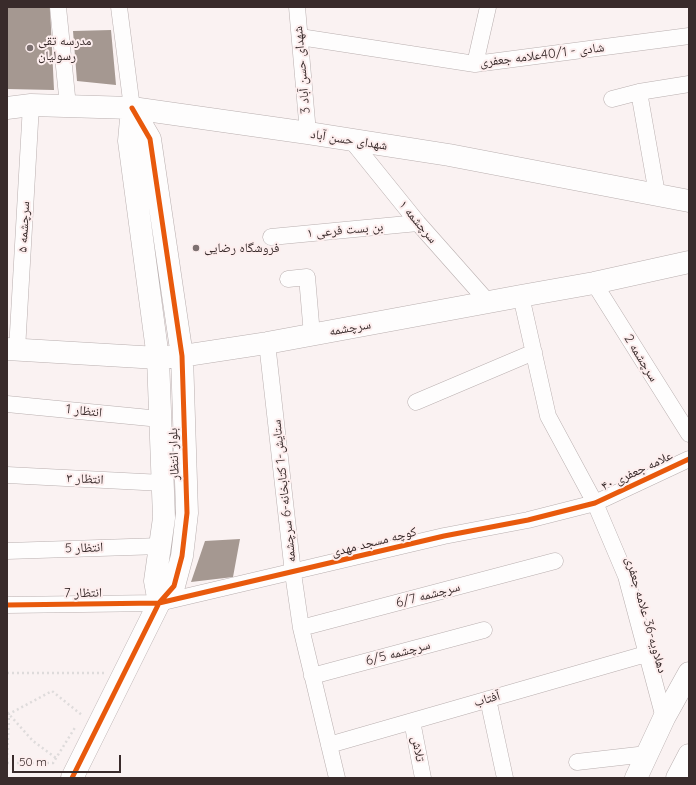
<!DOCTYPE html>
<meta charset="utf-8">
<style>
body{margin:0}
#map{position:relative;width:696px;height:785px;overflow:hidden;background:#faf2f2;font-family:Quicksand,sans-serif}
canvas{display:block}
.frame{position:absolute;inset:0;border:8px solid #392b2b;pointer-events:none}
.scale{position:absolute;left:12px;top:755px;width:109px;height:18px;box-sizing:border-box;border:2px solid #392b2b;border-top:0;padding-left:5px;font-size:12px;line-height:14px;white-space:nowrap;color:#392b2b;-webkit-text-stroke:3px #fdeeee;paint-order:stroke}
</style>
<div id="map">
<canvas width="696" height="785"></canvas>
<div class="frame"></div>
<div class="scale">50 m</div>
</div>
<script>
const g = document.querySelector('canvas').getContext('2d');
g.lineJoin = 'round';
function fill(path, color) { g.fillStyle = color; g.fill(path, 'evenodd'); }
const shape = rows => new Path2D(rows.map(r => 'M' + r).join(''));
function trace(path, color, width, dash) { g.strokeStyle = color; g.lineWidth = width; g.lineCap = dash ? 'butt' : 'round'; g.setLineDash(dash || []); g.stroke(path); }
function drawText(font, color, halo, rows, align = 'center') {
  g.font = font + ' Quicksand,"Noto Naskh Arabic",sans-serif'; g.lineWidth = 4; g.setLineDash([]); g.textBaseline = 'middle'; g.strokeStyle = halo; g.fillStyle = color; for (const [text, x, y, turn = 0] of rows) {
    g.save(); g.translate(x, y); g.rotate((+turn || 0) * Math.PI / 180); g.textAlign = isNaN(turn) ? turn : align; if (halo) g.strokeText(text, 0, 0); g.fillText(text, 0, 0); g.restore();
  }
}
const building = shape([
 [7,7,50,7,54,90,7,89],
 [111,30,116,85,77,81,73,31],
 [240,539,233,577,191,582,205,541]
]);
const path = shape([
 [7,673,105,673],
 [7,712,33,741,56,758],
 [7,760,9,714,52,691,83,716],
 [7,763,53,763,76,726]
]);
const street = shape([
 [58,7,68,106],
 [119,7,132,108],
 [297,7,308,133],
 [300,37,475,64,689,36],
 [475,64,488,7],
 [639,92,657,194],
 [612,99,639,92,689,84],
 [351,140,418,223,488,302],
 [271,237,418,223],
 [288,279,307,277,312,335],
 [594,283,689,434],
 [521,296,548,416,595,503,626,576,664,718],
 [267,343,293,573,301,628,337,778],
 [17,350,31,105],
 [416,402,534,352],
 [7,404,160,419],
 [7,475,163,483],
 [7,551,161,546],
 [7,605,159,603,444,536,528,520,595,503,689,459],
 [301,628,555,561],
 [312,676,484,630],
 [488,699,505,778],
 [412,721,423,778],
 [329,745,646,654],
 [577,762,647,754]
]);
const secondary = shape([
 [7,108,31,105,132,108,308,133,449,155,689,201],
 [132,108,129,141,158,358,164,518,155,581,159,603],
 [7,349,158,358,182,356,267,343,521,296,594,283,689,262],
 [72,778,159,603,174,586,182,556,187,513,182,356,150,139,132,108],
 [636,778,664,718,689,673],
 [677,778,689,755]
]);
const cycleway = shape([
 [7,605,159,603,444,536,528,520,595,503,689,459],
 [72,778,159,603,174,586,182,556,187,513,182,356,150,139,132,108]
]);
const markers = [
 [30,48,4,"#7d7171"],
 [196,248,4,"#7d7171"]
];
const poiNames = [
 ["مدرسه تقی",38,41],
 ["رسولیان",38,56],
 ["فروشگاه رضایی",204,248]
];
const streetNames = [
 ["شادی - 40/1علامه جعفری",542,55,-7],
 ["شهدای حسن آباد 3",302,70,-95],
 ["شهدای حسن آباد",349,140,9],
 ["سرچشمه ۱",418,222,50],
 ["سرچشمه ۵",24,227,-87],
 ["بن بست فرعی ۱",345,230,-5],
 ["سرچشمه",350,328,-10],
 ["سرچشمه 2",641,358,58],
 ["انتظار 1",84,411,6],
 ["بلوار انتظار",174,454,-92],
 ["علامه جعفری ۴۰",637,471,-25],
 ["انتظار ۳",85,479,3],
 ["ستایش-1 کتابخانه-6 سرچشمه",284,491,-96],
 ["کوچه مسجد مهدی",374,542,-14],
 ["انتظار 5",84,548,-2],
 ["انتظار 7",83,593,-1],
 ["سرچشمه 6/7",428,595,-15],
 ["دهلاویه-36 علامه جعفری",646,615,74],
 ["سرچشمه 6/5",398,653,-15],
 ["آفتاب",487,699,-16],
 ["تلاش",418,749,79]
];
fill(building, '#a59891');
trace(street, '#b9afaf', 17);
trace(secondary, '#b9afaf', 23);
trace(path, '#dedbdb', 2.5, [2, 3]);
trace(street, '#fefdfd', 16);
trace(secondary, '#fefdfd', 22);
trace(cycleway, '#e8590c', 5);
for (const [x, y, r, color] of markers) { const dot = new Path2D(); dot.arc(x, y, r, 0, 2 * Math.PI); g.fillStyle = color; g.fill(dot); trace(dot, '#fdeeee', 1.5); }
drawText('13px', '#392b2b', '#fdeeee', poiNames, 'left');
drawText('13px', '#392b2b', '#fdeeee', streetNames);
</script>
